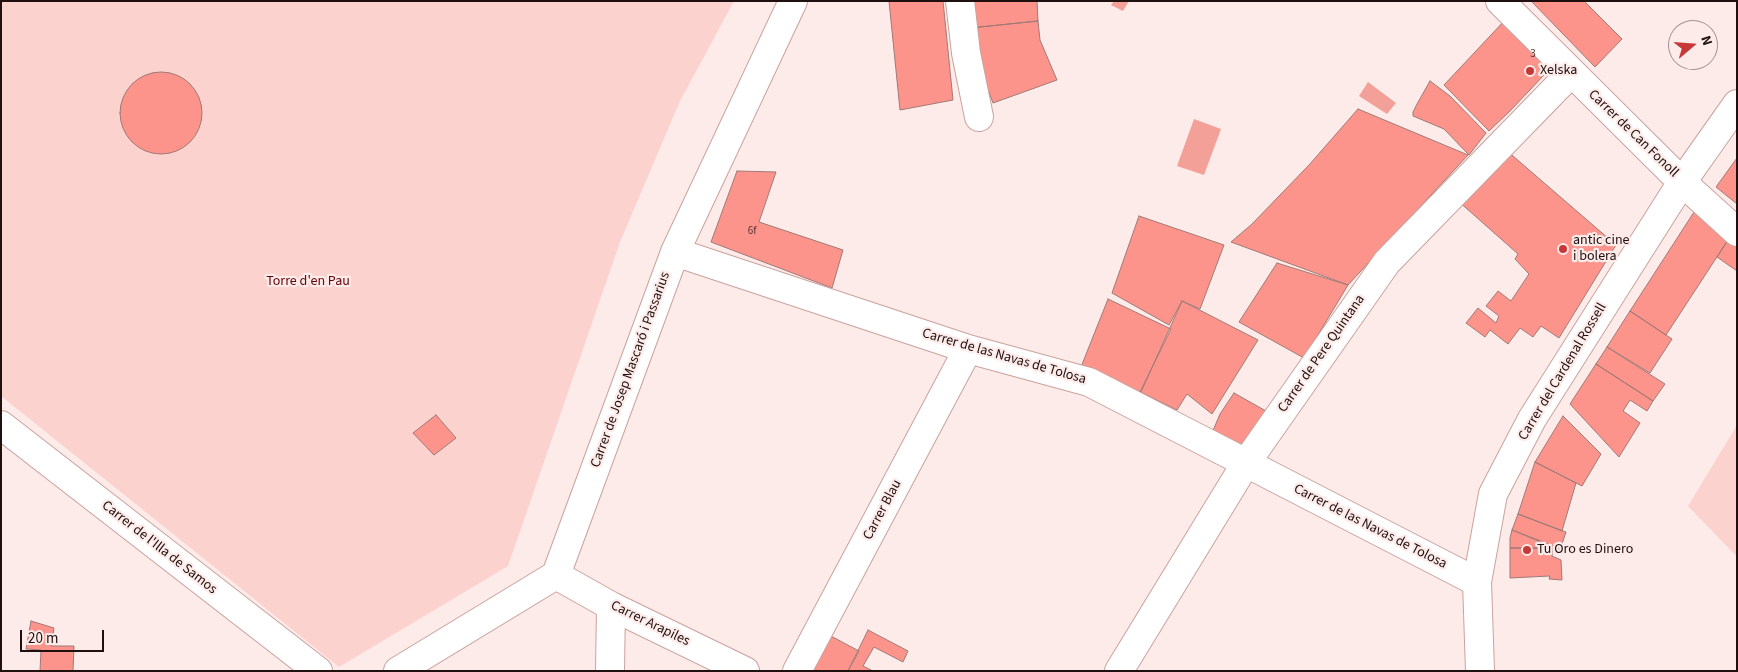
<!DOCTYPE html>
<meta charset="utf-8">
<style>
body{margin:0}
#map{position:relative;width:1738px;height:672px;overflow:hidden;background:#fdebe9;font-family:"Source Sans 3",sans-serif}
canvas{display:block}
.frame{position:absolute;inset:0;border:2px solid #1f100f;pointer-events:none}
.north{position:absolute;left:1668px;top:20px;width:50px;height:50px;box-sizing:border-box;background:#fdebe9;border:1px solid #a49392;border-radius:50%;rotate:72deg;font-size:14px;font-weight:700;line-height:20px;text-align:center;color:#1f100f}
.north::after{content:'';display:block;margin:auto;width:18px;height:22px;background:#c73838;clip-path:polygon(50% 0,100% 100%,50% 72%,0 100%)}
.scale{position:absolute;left:20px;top:630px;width:84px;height:22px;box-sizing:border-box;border:2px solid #1f100f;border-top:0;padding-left:6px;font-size:15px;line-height:18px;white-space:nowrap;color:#1f100f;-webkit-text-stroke:4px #fdebe9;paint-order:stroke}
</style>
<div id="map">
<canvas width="1738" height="672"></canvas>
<div class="frame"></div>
<div class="north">N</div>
<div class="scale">20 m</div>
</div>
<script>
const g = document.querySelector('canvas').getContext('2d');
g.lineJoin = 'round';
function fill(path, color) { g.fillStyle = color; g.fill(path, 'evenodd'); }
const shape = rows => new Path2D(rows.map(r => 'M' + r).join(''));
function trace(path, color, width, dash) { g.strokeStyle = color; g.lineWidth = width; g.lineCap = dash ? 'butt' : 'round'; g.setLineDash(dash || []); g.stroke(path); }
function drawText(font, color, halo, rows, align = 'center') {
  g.font = font + ' "Source Sans 3",sans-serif'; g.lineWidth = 4.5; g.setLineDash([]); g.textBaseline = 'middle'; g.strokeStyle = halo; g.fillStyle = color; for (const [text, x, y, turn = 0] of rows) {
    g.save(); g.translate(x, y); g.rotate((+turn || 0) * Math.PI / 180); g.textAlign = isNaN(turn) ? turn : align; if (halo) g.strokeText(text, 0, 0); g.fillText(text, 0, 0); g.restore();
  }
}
const green = shape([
 [1,1,734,1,680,101,620,242,508,566,339,667,1,396],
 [1737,425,1737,557,1688,506]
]);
const water = shape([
 [1114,1,1129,1,1123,11,1111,5],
 [1368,82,1396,103,1387,114,1359,96],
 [1194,119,1221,129,1204,175,1177,166]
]);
const building = shape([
 [889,1,943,1,953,100,900,110,889,1],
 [968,1,1037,1,1038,21,970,28,968,1],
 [1531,1,1584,1,1622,39,1595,67,1531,1],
 [1506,19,1546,55,1545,74,1510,111,1489,131,1444,85,1506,19],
 [1038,21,1040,40,1057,80,993,103,975,55,970,28,1038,21],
 '120 113a41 41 0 1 1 82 0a41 41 0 1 1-82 0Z',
 [1430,81,1450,96,1486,133,1469,155,1444,129,1413,116,1413,112,1417,104,1430,81],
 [1358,109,1468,155,1348,285,1231,242,1252,224,1309,165,1358,109],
 [1506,150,1616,245,1559,338,1541,326,1533,337,1520,328,1508,344,1490,330,1485,337,1466,323,1478,308,1496,323,1499,316,1486,306,1498,291,1511,301,1529,274,1515,259,1518,254,1457,200,1506,150],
 [1737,158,1737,204,1716,187,1737,158],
 [737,171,776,172,759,222,843,250,832,288,711,242,737,171],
 [1696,209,1728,240,1666,335,1630,311,1696,209],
 [1139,216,1224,245,1200,309,1182,301,1169,325,1112,293,1139,216],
 [1728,240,1737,247,1737,271,1717,257,1728,240],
 [1277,263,1348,285,1304,358,1239,322,1277,263],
 [1108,299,1171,329,1140,392,1122,387,1081,367,1108,299],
 [1182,301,1258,340,1212,414,1187,394,1177,410,1140,392,1141,392,1182,301],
 [1630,311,1672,339,1650,373,1607,347,1630,311],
 [1607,347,1665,384,1653,401,1596,364,1607,347],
 [1596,364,1653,401,1647,411,1630,400,1623,411,1640,423,1619,457,1570,404,1596,364],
 [1234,393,1266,411,1241,452,1212,433,1220,414,1234,393],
 [436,415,456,438,434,455,413,433,436,415],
 [1563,416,1601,454,1582,486,1535,462,1563,416],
 [1535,462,1576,483,1562,531,1518,514,1535,462],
 [1518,514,1566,532,1560,550,1512,530,1518,514],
 [1512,530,1538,540,1537,548,1510,548,1510,538,1512,530],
 [1538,540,1553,546,1552,556,1561,560,1562,580,1549,579,1550,576,1510,578,1510,548,1537,548,1538,540],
 [31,621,54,628,51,646,74,646,73,671,40,671,41,650,26,649,31,621],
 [868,630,908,651,903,662,874,647,863,666,873,671,848,671,868,630],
 [827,634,859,651,848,671,807,671,827,634]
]);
const street = shape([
 [960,1,966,53,979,117],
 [1500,1,1682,182,1737,232],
 [675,252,968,349,1089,382,1477,582],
 [1,425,318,671],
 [556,575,611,606,745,671],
 [398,671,556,575,675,252,793,1],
 [610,671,611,606],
 [797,671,968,349],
 [1119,671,1246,463,1387,262,1571,73]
]);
const secondary = shape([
 [1480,671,1477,582,1493,494,1532,419,1682,182,1737,104]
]);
const markers = [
 [1530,71,5,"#c73838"],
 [1563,249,5,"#c73838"],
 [1527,550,5,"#c73838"]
];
const numberNames = [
 ["3",1533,55],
 ["6f",752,232]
];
const poiNames = [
 ["Xelska",1540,71],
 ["antic cine",1573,241],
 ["i bolera",1573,257],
 ["Tu Oro es Dinero",1537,550]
];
const streetNames = [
 ["Carrer de Can Fonoll",1633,134,44],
 ["Carrer de Pere Quintana",1322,354,-55],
 ["Carrer de las Navas de Tolosa",1004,357,16],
 ["Carrer de Josep Mascaró i Passarius",631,370,-70],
 ["Carrer del Cardenal Rossell",1563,372,-59],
 ["Carrer Blau",883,510,-62],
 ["Carrer de las Navas de Tolosa",1370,527,27],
 ["Carrer de l'Illa de Samos",159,548,38],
 ["Carrer Arapiles",650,624,26]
];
const parkNames = [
 ["Torre d'en Pau",308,282]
];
fill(green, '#fcd2ce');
fill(water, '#f3a098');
fill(building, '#fc948c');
trace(building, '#a07975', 1);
trace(street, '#cba29d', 30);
trace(secondary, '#cba29d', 30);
trace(street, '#fff', 28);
trace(secondary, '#fff', 28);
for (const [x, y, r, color] of markers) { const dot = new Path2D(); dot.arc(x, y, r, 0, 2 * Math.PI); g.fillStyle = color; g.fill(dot); trace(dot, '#fdebe9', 2); }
drawText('11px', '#56312e', null, numberNames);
drawText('14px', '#1f100f', '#fdebe9', poiNames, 'left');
drawText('14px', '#1f100f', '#fdebe9', streetNames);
drawText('14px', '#63030b', '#fdebe9', parkNames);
</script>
